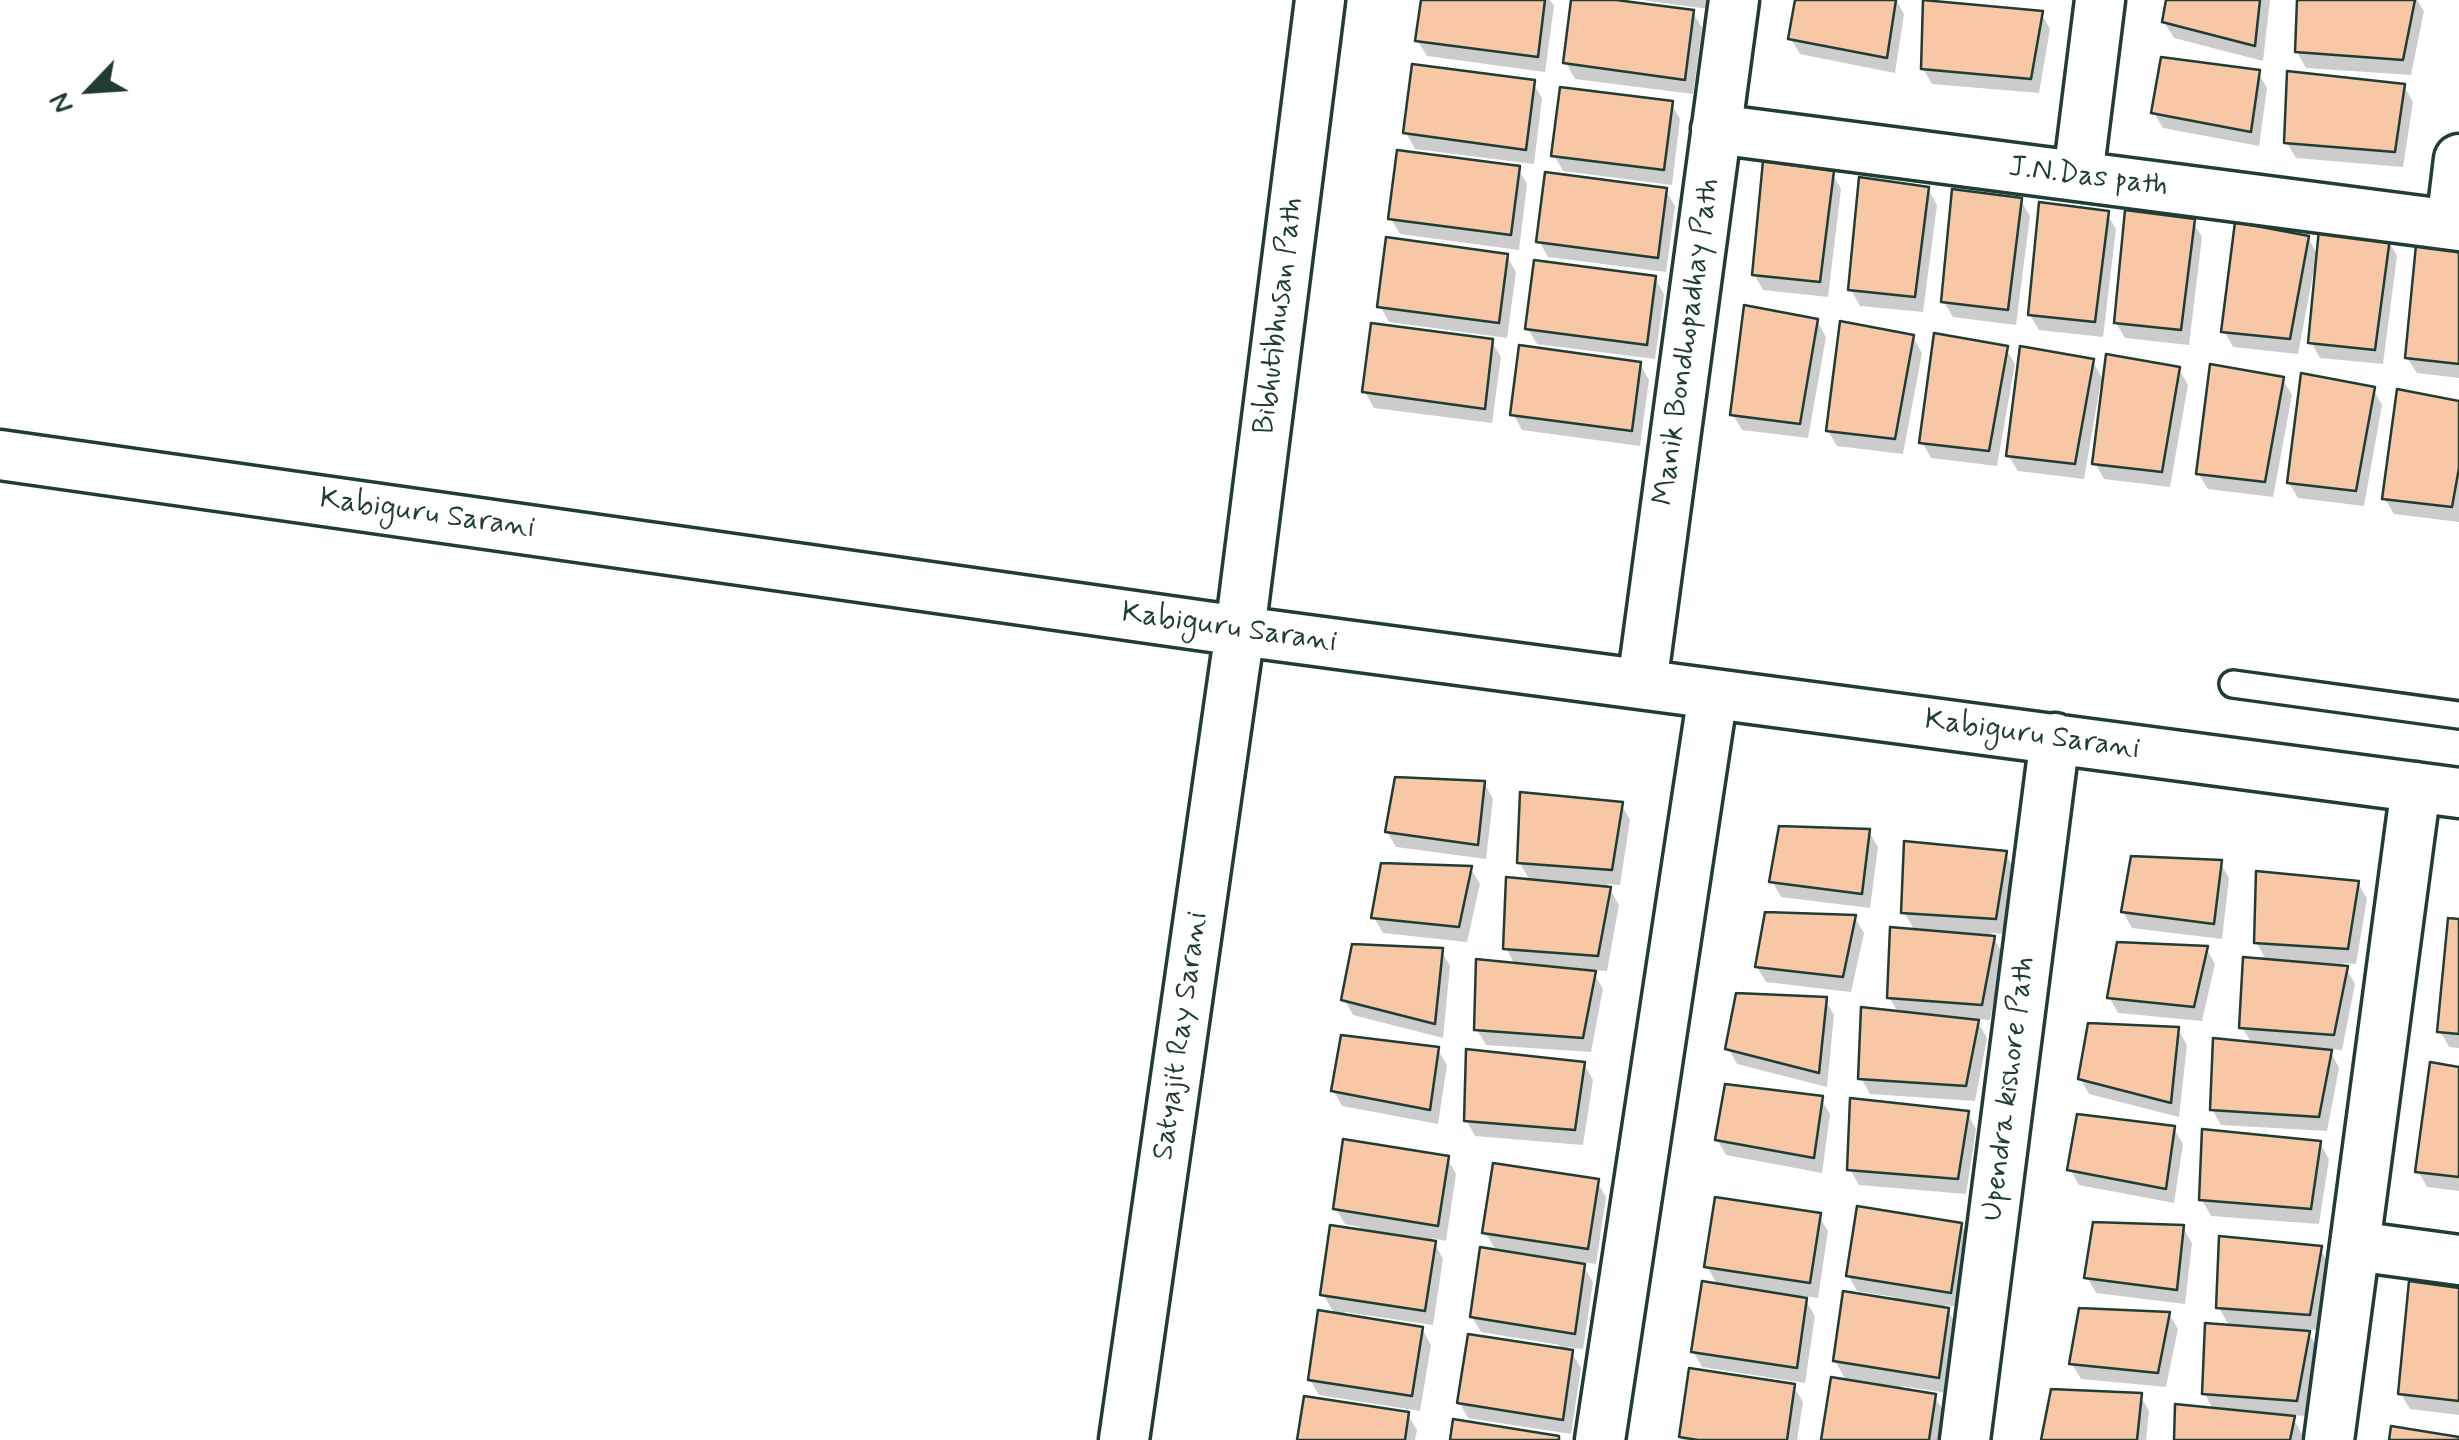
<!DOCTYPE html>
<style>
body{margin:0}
#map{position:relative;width:2459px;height:1440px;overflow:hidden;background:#fff;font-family:Mynerve,sans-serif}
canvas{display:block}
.north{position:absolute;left:40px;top:40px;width:100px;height:100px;-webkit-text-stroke:8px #fff;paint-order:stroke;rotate:245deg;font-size:28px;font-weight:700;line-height:40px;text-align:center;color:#1f3d34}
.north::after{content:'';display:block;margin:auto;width:35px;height:45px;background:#1f3d34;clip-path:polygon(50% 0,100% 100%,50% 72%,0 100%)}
</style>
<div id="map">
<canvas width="2459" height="1440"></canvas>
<div class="north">N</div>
</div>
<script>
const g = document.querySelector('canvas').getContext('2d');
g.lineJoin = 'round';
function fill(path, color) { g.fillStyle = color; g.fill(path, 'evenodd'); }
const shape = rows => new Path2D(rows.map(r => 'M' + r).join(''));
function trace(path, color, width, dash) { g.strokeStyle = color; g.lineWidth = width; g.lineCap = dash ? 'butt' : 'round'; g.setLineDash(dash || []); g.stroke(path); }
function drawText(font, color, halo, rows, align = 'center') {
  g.font = font + ' Mynerve,sans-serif'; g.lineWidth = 8; g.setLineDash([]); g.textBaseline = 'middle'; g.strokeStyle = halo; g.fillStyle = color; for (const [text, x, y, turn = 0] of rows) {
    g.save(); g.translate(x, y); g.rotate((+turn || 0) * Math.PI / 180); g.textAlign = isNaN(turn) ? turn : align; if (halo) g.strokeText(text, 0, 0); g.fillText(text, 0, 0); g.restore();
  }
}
const shadow = shape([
 [1423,0,1550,0,1554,6,1545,72,1427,56,1418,41],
 [1574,0,1693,13,1702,28,1693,94,1575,79,1566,63],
 [1642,0,1709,0,1708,9],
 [1798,0,1896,0,1904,14,1895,73,1800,54,1791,39],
 [2168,0,2270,0,2263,61,2174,38,2164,22],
 [2299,0,2417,0,2424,11,2411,75,2306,68,2297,52],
 [2041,13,2050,29,2039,93,1932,84,1923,69],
 [2258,72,2267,88,2259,146,2163,128,2154,113],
 [1533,83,1542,98,1534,164,1415,149,1406,133],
 [2404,86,2413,102,2403,167,2296,158,2287,143],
 [1671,103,1680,119,1672,185,1563,171,1554,155],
 [1518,168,1527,184,1519,250,1400,234,1391,219],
 [1832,173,1841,189,1828,297,1763,290,1754,274],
 [1928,189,1937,205,1923,312,1860,306,1851,290],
 [1666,191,1675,206,1666,272,1548,257,1539,241],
 [2021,201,2030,216,2016,325,1953,317,1944,302],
 [2107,214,2116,229,2103,337,2039,330,2030,315],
 [2193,222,2202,237,2189,345,2125,338,2116,323],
 [2308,238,2319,257,2388,240,2397,256,2383,364,2320,358,2311,342,2318,270,2314,269,2298,354,2233,347,2224,331],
 [2459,253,2459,378,2417,373,2407,358],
 [1507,256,1516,272,1507,338,1389,322,1380,306],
 [1655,278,1664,294,1655,359,1537,344,1528,329],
 [1817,321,1826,337,1808,438,1742,430,1733,415],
 [1913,337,1922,353,1903,454,1837,446,1828,431],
 [1492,342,1501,357,1492,423,1374,408,1365,392],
 [2006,349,2015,364,1997,466,1931,458,1922,442],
 [2093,362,2105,383,2179,369,2188,385,2170,487,2104,479,2095,463,2105,387,2100,386,2084,479,2018,471,2008,455],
 [1640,364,1649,380,1640,446,1522,430,1513,414],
 [2283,380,2292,395,2273,497,2208,489,2198,473],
 [2373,389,2382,405,2364,506,2298,498,2289,483],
 [2459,403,2459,522,2394,514,2385,499],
 [1484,783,1493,799,1486,859,1396,847,1387,832],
 [1621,804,1630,820,1620,885,1607,884,1619,905,1607,971,1592,970,1603,989,1591,1052,1486,1045,1477,1030,1515,965,1506,948,1531,882,1519,862],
 [1869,832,1878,847,1870,908,1781,897,1772,881],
 [2005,853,2014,869,2004,934,1991,933,2003,954,1990,1020,1976,1019,1987,1038,1975,1101,1870,1094,1861,1078,1899,1014,1889,997,1915,931,1904,912],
 [2220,862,2229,878,2222,939,2132,928,2123,912],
 [1471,869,1480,884,1467,942,1383,933,1374,918],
 [2358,883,2367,899,2356,964,2343,963,2355,984,2342,1050,2329,1049,2339,1068,2327,1131,2221,1125,2212,1109,2252,1044,2242,1027,2267,961,2256,942],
 [1855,918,1864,933,1851,992,1766,982,1757,967],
 [2459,922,2459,1048,2449,1047,2440,1031],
 [2206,948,2215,964,2202,1021,2118,1013,2109,997],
 [1441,950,1450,966,1443,1038,1353,1015,1344,999],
 [1825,999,1834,1015,1827,1087,1737,1064,1728,1048],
 [2178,1030,2187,1045,2179,1117,2089,1094,2080,1078],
 [1438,1050,1447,1065,1438,1124,1342,1106,1333,1090],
 [1584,1064,1593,1080,1583,1145,1475,1136,1466,1120],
 [2459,1070,2459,1191,2427,1187,2418,1171],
 [1821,1099,1830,1114,1822,1173,1726,1155,1717,1139],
 [1967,1113,1976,1129,1966,1194,1859,1185,1850,1169],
 [2174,1129,2183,1144,2174,1203,2079,1185,2070,1169],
 [2320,1143,2329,1159,2319,1224,2211,1216,2202,1200],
 [1447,1158,1456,1174,1446,1241,1432,1238,1443,1259,1433,1325,1345,1312,1345,1317,1422,1329,1431,1345,1420,1411,1319,1395,1310,1380,1335,1315,1323,1294,1360,1227,1345,1224,1336,1209],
 [1597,1182,1606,1197,1596,1264,1581,1262,1593,1282,1583,1349,1568,1347,1581,1368,1571,1434,1468,1418,1459,1402,1559,1350,1560,1345,1481,1332,1472,1317,1497,1252,1485,1232],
 [1819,1216,1828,1231,1818,1298,1803,1296,1815,1316,1805,1383,1702,1367,1693,1351,1718,1286,1707,1266],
 [1961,1225,1970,1241,1959,1307,1945,1305,1957,1326,1947,1393,1902,1386,1901,1390,1934,1396,1944,1412,1939,1440,1824,1440,1847,1382,1835,1361,1894,1302,1894,1297,1857,1291,1848,1275],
 [2183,1228,2192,1243,2185,1304,2096,1293,2087,1277],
 [2320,1249,2329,1264,2318,1330,2306,1329,2318,1349,2305,1416,2291,1415,2302,1434,2301,1440,2176,1440,2214,1411,2205,1394,2230,1327,2219,1308],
 [2459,1290,2459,1415,2410,1409,2401,1394],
 [2169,1314,2178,1329,2166,1387,2081,1379,2072,1364],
 [1794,1387,1803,1402,1797,1440,1683,1440,1681,1436],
 [2140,1395,2149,1411,2146,1440,2044,1440],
 [1408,1415,1417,1430,1415,1440,1299,1440]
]);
const building = shape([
 [1421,0,1545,0,1538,57,1415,41,1421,0],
 [1571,0,1616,0,1694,10,1685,80,1563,63,1571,0],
 [1795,0,1896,0,1887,58,1788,39,1795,0],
 [1923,0,2043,11,2031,79,1921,69,1923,0],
 [2166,0,2260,0,2255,46,2162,22,2166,0],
 [2297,0,2415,0,2403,60,2295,52,2297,0],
 [2161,57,2260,70,2251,132,2151,113,2161,57],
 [1412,64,1535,80,1526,150,1403,133,1412,64],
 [2287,71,2405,84,2395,152,2284,143,2287,71],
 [1560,87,1673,101,1664,170,1551,156,1560,87],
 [1397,150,1520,166,1511,235,1388,219,1397,150],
 [1763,161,1834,171,1820,282,1752,275,1763,161],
 [1545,172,1667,188,1658,258,1536,242,1545,172],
 [1859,177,1929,187,1915,297,1848,290,1859,177],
 [1952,189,2022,198,2008,310,1941,302,1952,189],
 [2039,202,2109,211,2095,322,2028,315,2039,202],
 [2125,210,2195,219,2181,330,2114,323,2125,210],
 [2235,222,2309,236,2290,339,2221,332,2235,222],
 [2319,229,2390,238,2375,350,2308,343,2319,229],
 [1386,237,1508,254,1499,323,1377,307,1386,237],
 [2416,245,2459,250,2459,364,2405,358,2416,245],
 [1534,260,1656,276,1647,345,1525,329,1534,260],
 [1744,305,1818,319,1800,424,1730,415,1744,305],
 [1840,321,1914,335,1895,439,1826,431,1840,321],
 [1371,323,1493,339,1485,409,1362,392,1371,323],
 [1934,333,2008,346,1989,451,1919,443,1934,333],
 [1519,345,1641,362,1632,431,1510,415,1519,345],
 [2020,346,2094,359,2075,464,2006,456,2020,346],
 [2106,354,2180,367,2162,472,2092,464,2106,354],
 [2210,364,2284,377,2265,482,2196,474,2210,364],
 [2301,373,2375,387,2356,491,2287,483,2301,373],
 [2397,389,2459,401,2459,468,2452,507,2382,499,2397,389],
 [1395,777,1485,781,1478,845,1385,832,1395,777],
 [1520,792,1623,802,1612,870,1517,863,1520,792],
 [1779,826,1870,829,1862,894,1769,882,1779,826],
 [1904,841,2007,851,1996,919,1901,913,1904,841],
 [2131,856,2222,860,2214,924,2121,912,2131,856],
 [1381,863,1472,866,1459,927,1371,918,1381,863],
 [2256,871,2359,881,2348,949,2254,943,2256,871],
 [1506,877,1611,887,1598,956,1503,949,1506,877],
 [1765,912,1856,915,1843,977,1755,967,1765,912],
 [2448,918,2459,919,2459,1034,2437,1032,2448,918],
 [1890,927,1995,936,1982,1005,1887,998,1890,927],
 [2117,942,2208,946,2194,1007,2107,998,2117,942],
 [1352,944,1443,948,1435,1024,1341,1000,1352,944],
 [2243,957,2348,966,2334,1035,2239,1028,2243,957],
 [1476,959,1596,971,1583,1038,1474,1030,1476,959],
 [1736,993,1827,997,1819,1073,1725,1049,1736,993],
 [1861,1007,1979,1020,1966,1086,1858,1079,1861,1007],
 [2088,1023,2179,1027,2171,1103,2078,1079,2088,1023],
 [1341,1035,1439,1047,1430,1110,1331,1091,1341,1035],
 [2213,1038,2332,1050,2319,1117,2210,1110,2213,1038],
 [1466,1049,1585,1062,1575,1130,1464,1121,1466,1049],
 [2430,1062,2459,1067,2459,1177,2415,1172,2430,1062],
 [1725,1084,1823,1096,1814,1158,1715,1140,1725,1084],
 [1850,1098,1969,1111,1958,1179,1847,1170,1850,1098],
 [2077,1114,2175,1126,2166,1189,2067,1170,2077,1114],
 [2202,1129,2321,1141,2311,1209,2199,1200,2202,1129],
 [1343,1139,1449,1156,1438,1226,1333,1209,1343,1139],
 [1493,1163,1599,1179,1588,1249,1482,1233,1493,1163],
 [1715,1197,1821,1213,1810,1283,1704,1267,1715,1197],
 [1857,1206,1962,1223,1951,1293,1846,1276,1857,1206],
 [2093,1222,2184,1225,2177,1290,2084,1278,2093,1222],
 [1330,1225,1436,1241,1425,1311,1320,1295,1330,1225],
 [2219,1236,2322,1246,2310,1315,2216,1308,2219,1236],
 [1480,1247,1585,1264,1575,1334,1470,1317,1480,1247],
 [1702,1281,1807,1298,1797,1368,1691,1352,1702,1281],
 [2409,1281,2459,1288,2459,1401,2398,1394,2409,1281],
 [1843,1291,1949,1308,1939,1378,1833,1361,1843,1291],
 [2079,1308,2170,1312,2158,1373,2069,1364,2079,1308],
 [1318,1310,1423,1327,1412,1396,1308,1380,1318,1310],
 [2205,1323,2310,1331,2297,1401,2202,1394,2205,1323],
 [1468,1334,1573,1350,1563,1420,1457,1403,1468,1334],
 [1689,1368,1795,1384,1787,1440,1698,1440,1679,1437,1689,1368],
 [1831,1377,1936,1394,1929,1440,1821,1440,1831,1377],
 [2051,1389,2142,1393,2137,1440,2041,1440,2051,1389],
 [1304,1396,1409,1412,1405,1440,1297,1440,1304,1396],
 [2175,1404,2295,1416,2290,1440,2174,1440,2175,1404],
 [1453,1419,1559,1436,1559,1440,1450,1440,1453,1419],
 [2391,1426,2459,1437,2459,1440,2389,1440,2391,1426]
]);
const lane = shape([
 [2233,684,2459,715]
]);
const street = shape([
 [1716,129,2459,226],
 [2078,176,2100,0],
 [2451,225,2459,159],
 [0,455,1240,631,2459,793],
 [1642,684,1734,0],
 [2355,1246,2459,1260],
 [1124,1440,1240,631,1320,0],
 [1600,1440,1713,694],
 [1965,1440,2055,738],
 [2329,1440,2416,787]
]);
const streetNames = [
 ["J.N.Das path",2088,178,7],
 ["Bibhutibhusan Path",1280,316,-83],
 ["Manik Bondhopadhay Path",1688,342,-82],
 ["Kabiguru Sarani",427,515,8],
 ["Kabiguru Sarani",1229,629,8],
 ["Kabiguru Sarani",2032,736,8],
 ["Satyajit Ray Sarani",1182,1036,-82],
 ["Upendra kishore Path",2010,1089,-83]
];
fill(shadow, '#0003');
fill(building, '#f7c7a6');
trace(building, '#1f3d34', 2.5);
trace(lane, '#1f3d34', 32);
trace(street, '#1f3d34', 55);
trace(lane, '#fff', 25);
trace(street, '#fff', 48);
drawText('30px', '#1f3d34', '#fff', streetNames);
</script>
